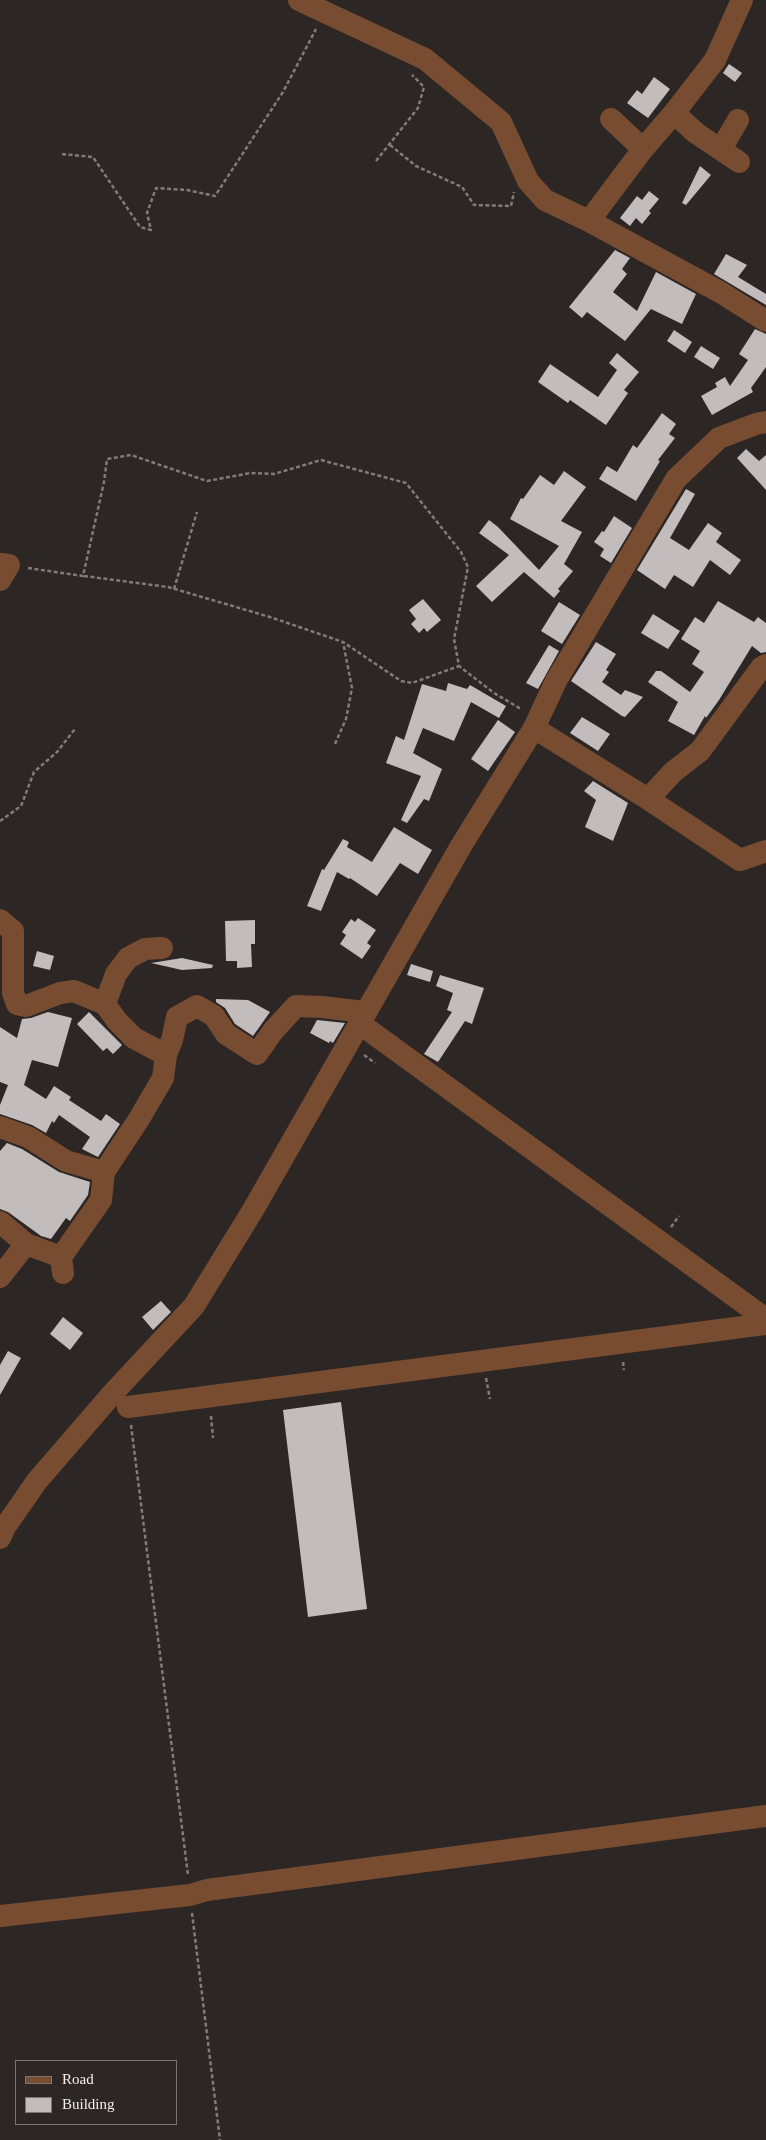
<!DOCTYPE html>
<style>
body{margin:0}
#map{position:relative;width:766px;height:2140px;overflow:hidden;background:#2c2625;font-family:"Times New Roman",serif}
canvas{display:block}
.legend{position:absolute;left:15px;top:2060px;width:162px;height:65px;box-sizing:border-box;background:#2c2625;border:1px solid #7b7675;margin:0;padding:6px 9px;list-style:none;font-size:15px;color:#f2eeed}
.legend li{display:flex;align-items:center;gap:10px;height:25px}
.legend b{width:25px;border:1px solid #7b7675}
</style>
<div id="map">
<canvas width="766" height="2140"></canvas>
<ul class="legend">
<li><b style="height:6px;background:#784c30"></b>Road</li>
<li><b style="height:14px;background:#c3bcbc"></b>Building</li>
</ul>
</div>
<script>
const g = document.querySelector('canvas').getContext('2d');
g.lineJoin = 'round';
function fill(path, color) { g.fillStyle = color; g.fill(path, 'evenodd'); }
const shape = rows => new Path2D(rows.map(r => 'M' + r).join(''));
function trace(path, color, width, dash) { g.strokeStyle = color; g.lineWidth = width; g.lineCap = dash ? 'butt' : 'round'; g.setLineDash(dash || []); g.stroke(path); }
const building = shape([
 [729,64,742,73,735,82,723,73],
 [654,77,670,89,648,118,627,103,637,90,642,94],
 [700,166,711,175,686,205,682,203],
 [649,191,659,199,649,211,651,213,642,224,636,218,630,226,620,218,637,196,642,200],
 [615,250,630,258,622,269,627,274,613,292,637,311,656,272,696,294,682,324,651,309,625,341,587,312,582,318,569,307],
 [726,254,747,265,738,277,766,294,766,305,714,274],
 [755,329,766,334,766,367,751,388,753,392,712,415,701,396,717,387,715,383,725,377,730,386,748,360,739,354],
 [674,330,692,342,685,353,667,341],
 [701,346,720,358,713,369,694,357],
 [617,353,639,372,624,390,628,393,606,425,570,400,568,403,538,382,550,364,598,397,617,370,609,363],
 [662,413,676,424,669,434,675,438,658,460,660,461,636,501,599,479,607,466,617,472,633,445,637,448],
 [746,449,759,461,766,455,766,490,737,458],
 [564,471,586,487,561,521,582,532,564,564,573,571,558,589,560,591,554,598,524,572,492,602,476,586,509,555,479,533,489,520,498,527,539,570,559,546,510,519,521,498,523,499,540,475,554,485],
 [686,489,695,494,670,538,689,550,708,523,722,533,716,542,741,560,730,575,710,560,693,587,674,575,665,589,637,570],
 [614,516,632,528,611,563,600,556,604,549,594,542,602,531,604,532],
 [423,599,441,620,427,632,424,628,419,633,411,624,416,619,409,610],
 [718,601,754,622,758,617,766,623,766,652,761,653,752,646,719,700,706,718,705,716,694,735,668,721,678,702,648,682,656,671,661,671,690,692,704,672,692,664,700,651,681,639,695,617,704,623],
 [559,602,580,615,562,644,541,631],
 [653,614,680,631,668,649,641,633],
 [596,642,616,654,606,670,609,672,602,682,621,695,625,690,643,697,625,717,622,716,571,681],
 [549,645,559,651,538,689,526,683],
 [448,683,467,689,470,685,506,706,499,718,471,702,454,741,423,728,413,753,442,769,429,801,424,799,407,823,401,820,421,776,386,763,396,736,404,740,422,684,446,691],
 [582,717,610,734,598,751,570,733],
 [498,720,515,732,488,771,471,759],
 [593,781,628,803,613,841,585,827,596,800,584,791],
 [394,827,432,850,418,874,400,863,377,896,350,878,349,879,337,872,321,911,307,906,322,869,324,870,343,839,349,842,347,847,372,862],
 [358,918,376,930,367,943,371,946,362,959,340,944,346,935,342,932,351,919,355,922],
 [255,920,255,944,251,944,252,967,237,968,237,961,226,961,225,921],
 [37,951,54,956,50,970,33,966],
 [182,958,213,965,212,968,182,970,151,963],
 [411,964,433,971,430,982,407,975],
 [440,975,484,988,472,1024,465,1021,438,1062,424,1054,452,1012,447,1010,453,993,436,986],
 [216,999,248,1000,270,1012,253,1036,235,1024,225,1008,216,1002],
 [48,1012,72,1018,58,1067,32,1060,24,1085,46,1099,54,1086,71,1097,69,1100,101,1121,106,1114,120,1124,98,1157,82,1149,90,1137,59,1115,54,1123,52,1121,46,1133,32,1125,0,1114,0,1105,8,1085,0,1082,0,1027,17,1038,22,1019,31,1018],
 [89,1012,122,1045,113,1054,107,1048,103,1051,77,1024],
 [317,1020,345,1023,333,1043,330,1041,329,1043,310,1033],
 [7,1143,22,1149,59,1172,90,1182,88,1195,70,1221,66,1218,51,1239,41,1236,8,1212,0,1209,0,1151],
 [161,1301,171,1312,153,1330,142,1317],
 [63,1317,83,1333,70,1350,50,1334],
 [8,1351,21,1358,0,1395,0,1365],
 [341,1402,367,1609,308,1617,283,1410]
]);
const path = shape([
 [390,145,416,166,462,187,474,205,511,206,514,192],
 [62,154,93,157,140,227,151,230,147,213,156,188,187,190,215,196,283,92,316,29],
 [376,161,418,108,424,87,412,75],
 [28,568,83,576,104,482,107,459,131,455,207,481,251,473,274,474,321,460,406,483,461,552,468,567,454,639,459,666,494,693,521,709],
 [84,576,168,587,270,617,343,642],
 [174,589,197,512],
 [335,744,346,719,352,688,343,642,401,681,412,683,459,666],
 [0,821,21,806,34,772,57,752,75,729],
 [364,1055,375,1063],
 [671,1227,679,1216],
 [623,1362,624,1370],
 [486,1378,490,1399],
 [211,1416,213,1438],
 [131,1425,188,1875],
 [192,1913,220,2140]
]);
const minor = shape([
 [299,0,425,59,501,122,528,181,545,200,589,221,720,292,766,321],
 [674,113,696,133,739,162],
 [611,119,643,149],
 [721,149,738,120],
 [589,221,643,149,674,113,715,60,742,0],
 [0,564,9,565,0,580],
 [534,728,648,799,740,860,766,851],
 [648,799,673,772,700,751,761,668,766,665],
 [0,920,13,931,13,993,17,1004,26,1006,60,993,74,991,105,1004,117,1021,134,1038,166,1055,172,1040,177,1017,197,1006,214,1016,226,1034,257,1054,273,1031,296,1006,322,1007,365,1012],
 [105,1004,116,974,128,958,145,949,162,948],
 [359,1023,766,1319],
 [0,1127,28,1137,66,1161,104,1172],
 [0,1222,26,1244,61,1257],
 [63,1273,61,1257,101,1200,104,1172,139,1119,163,1078,166,1055],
 [0,1277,26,1244],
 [128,1407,766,1324],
 [0,1538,5,1527,37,1481,113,1393,194,1306,253,1210,461,846,534,728,556,681,676,479,719,438,756,424,766,422],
 [0,1916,190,1895,207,1890,766,1816]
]);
fill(building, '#c3bcbc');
trace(path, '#817c7b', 2.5, [4, 2.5]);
trace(minor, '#784c30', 22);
</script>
